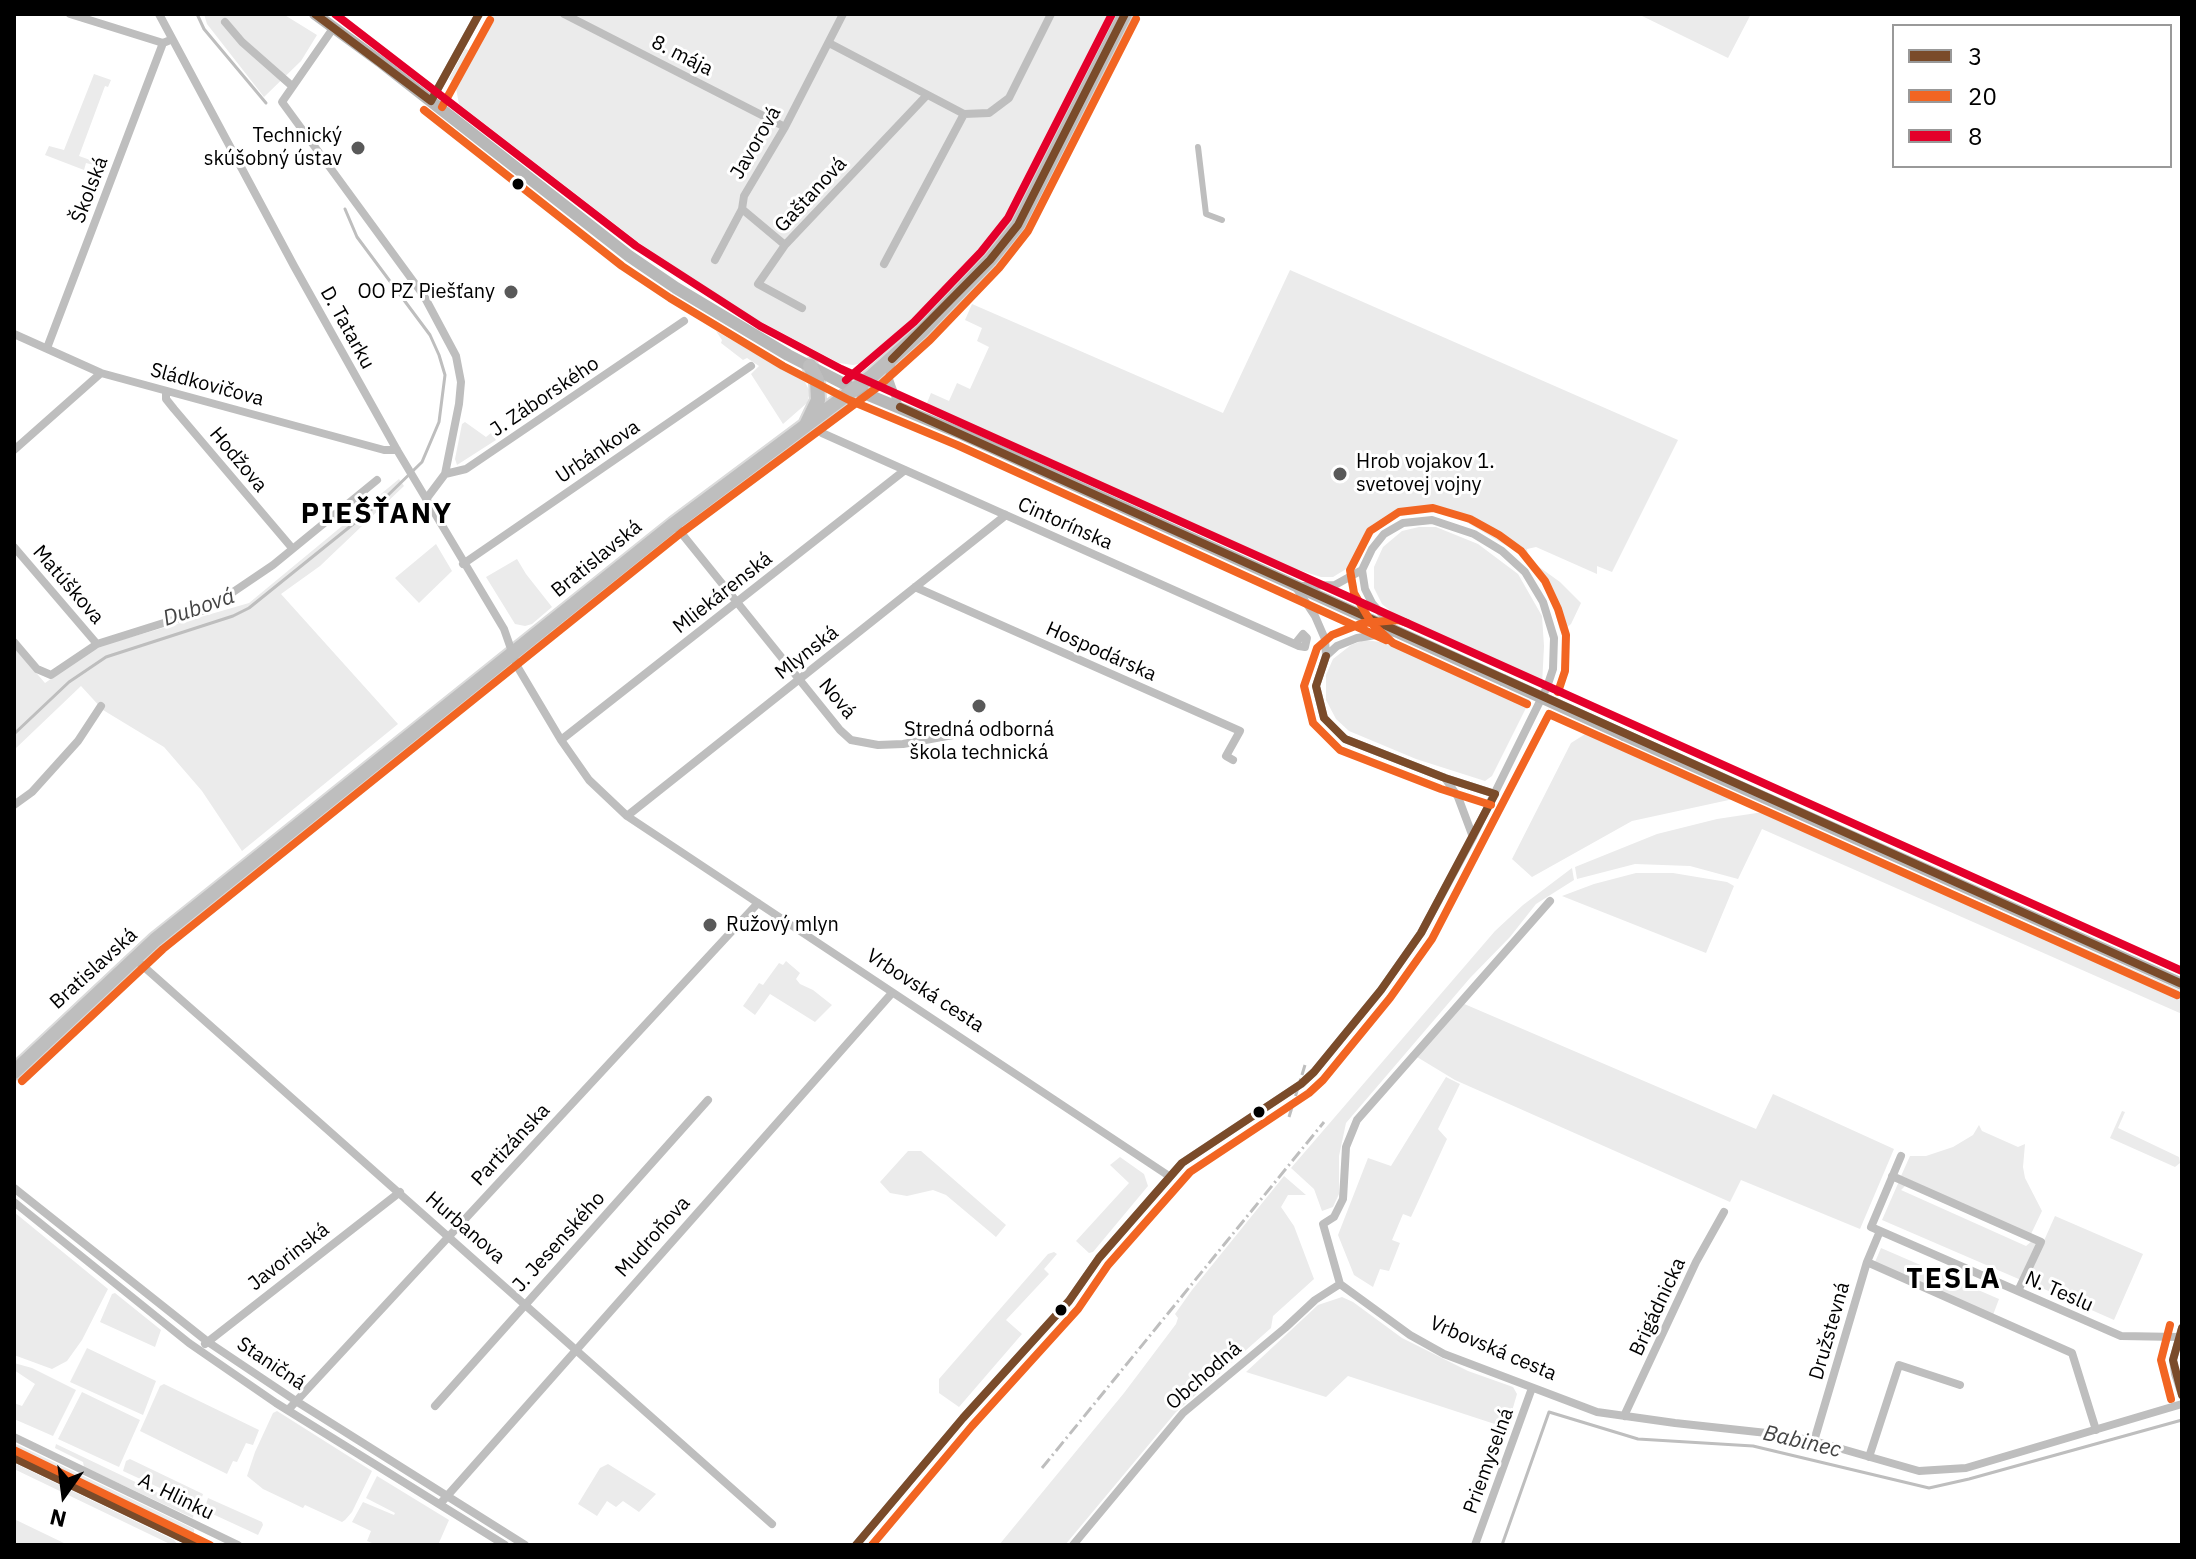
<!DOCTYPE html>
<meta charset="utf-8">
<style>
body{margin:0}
#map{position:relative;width:2196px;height:1559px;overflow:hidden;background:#fff;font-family:"IBM Plex Sans",sans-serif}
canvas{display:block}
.frame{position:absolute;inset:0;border:16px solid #000;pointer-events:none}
.legend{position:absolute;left:1892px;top:24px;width:280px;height:144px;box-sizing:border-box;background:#fff;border:2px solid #999;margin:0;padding:10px 14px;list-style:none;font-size:24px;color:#000}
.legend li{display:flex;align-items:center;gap:16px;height:40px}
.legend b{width:40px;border:2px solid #999}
.north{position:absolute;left:24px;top:1455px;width:80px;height:80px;-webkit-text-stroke:6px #fff;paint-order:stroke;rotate:194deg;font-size:22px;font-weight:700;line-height:32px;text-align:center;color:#000}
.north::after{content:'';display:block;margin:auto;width:28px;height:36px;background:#000;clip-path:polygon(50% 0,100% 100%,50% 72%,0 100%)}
</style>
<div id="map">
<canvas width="2196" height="1559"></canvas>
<div class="frame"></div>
<ul class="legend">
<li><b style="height:10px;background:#7a4b2a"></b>3</li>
<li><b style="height:10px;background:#f26522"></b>20</li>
<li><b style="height:10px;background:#e4002b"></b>8</li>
</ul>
<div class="north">N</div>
</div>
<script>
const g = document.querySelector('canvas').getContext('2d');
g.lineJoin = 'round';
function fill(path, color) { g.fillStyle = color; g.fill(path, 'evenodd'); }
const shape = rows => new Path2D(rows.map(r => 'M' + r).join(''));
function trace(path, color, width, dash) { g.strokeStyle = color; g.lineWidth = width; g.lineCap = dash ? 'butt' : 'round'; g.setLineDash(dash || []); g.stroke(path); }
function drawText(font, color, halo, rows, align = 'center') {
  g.font = font + ' "IBM Plex Sans",sans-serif'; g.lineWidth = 6; g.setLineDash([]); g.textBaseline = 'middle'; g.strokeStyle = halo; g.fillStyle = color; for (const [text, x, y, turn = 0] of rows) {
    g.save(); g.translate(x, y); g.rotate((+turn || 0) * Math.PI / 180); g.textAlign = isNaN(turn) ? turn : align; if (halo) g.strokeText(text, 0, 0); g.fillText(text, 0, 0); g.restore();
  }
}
const green = shape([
 [204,14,283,14,317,35,301,61,264,97,207,24],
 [492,14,1114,14,1010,210,984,249,930,310,869,362,853,365,839,363,752,317,642,245,459,104,455,83,449,79,465,49,471,51,485,31],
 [1638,14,1751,14,1728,58],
 [94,74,111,80,108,87,105,86,79,156,107,166,97,185,93,183,96,175,92,173,94,165,86,163,84,170,45,155,49,146,64,150],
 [1290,270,1678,440,1612,572,1597,566,1597,574,1536,547,1527,549,1528,556,1535,564,1560,582,1581,603,1571,624,1566,628,1560,631,1552,600,1540,576,1517,552,1463,520,1438,511,1422,508,1399,513,1372,532,1351,566,1333,577,1321,577,1236,550,925,408,931,393,949,401,957,383,970,389,989,347,977,341,982,328,965,320,972,304,1223,413],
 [716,331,805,382,810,392,807,403,783,424,751,374,759,366,747,358,743,360,721,343,722,340],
 [465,422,486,437,491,433,496,440,457,465,455,459,462,424],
 [399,479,404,486,320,566,281,594,398,724,242,851,202,791,164,747,103,710,81,686,14,750,14,647,45,683,97,647,249,603],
 [1419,527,1436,527,1478,544,1518,574,1542,616,1544,646,1542,685,1431,635,1399,618,1382,604,1374,588,1374,567,1383,547,1402,531],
 [436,544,452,571,419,603,395,578],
 [517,559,526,574,552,607,532,624,525,626,515,624,486,577],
 [1364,640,1389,643,1412,651,1530,700,1492,776,1485,781,1416,759,1349,731,1336,719,1326,700,1326,675,1333,659,1351,645],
 [1590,731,1738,798,1632,821,1532,877,1512,859,1571,743],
 [1770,811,2182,991,2182,1014,1762,829,1738,879,1690,866,1635,864,1577,879,1575,867,1657,834,1717,819],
 [1572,868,1574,880,1536,904,1510,937,1470,978,1346,1123,1339,1156,1339,1194,1333,1207,1322,1211,1314,1189,1291,1168,1495,931,1523,905],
 [1636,873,1673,873,1727,882,1734,886,1706,953,1562,896,1594,884],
 [786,961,800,973,796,979,800,984,813,990,832,1005,815,1022,770,994,755,1015,743,1006,759,983,763,985,779,963,783,965],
 [1462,1003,1756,1129,1773,1094,1894,1149,1860,1229,1741,1180,1730,1202,1455,1080,1417,1057],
 [1446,1077,1460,1084,1438,1129,1447,1139,1411,1217,1403,1214,1392,1240,1400,1243,1389,1271,1380,1269,1373,1287,1354,1275,1338,1235,1368,1158,1391,1166],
 [2122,1111,2125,1112,2118,1128,2179,1157,2180,1163,2175,1167,2110,1138],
 [1979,1125,1982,1131,2018,1147,2025,1144,2023,1167,2025,1178,2042,1211,2031,1234,1901,1176,1910,1156,1926,1156,1953,1147,1973,1135],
 [908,1151,921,1151,1006,1225,996,1237,946,1195,933,1190,907,1196,890,1193,880,1182],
 [1120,1157,1144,1174,1148,1186,1093,1252,1089,1253,1076,1241,1129,1183,1110,1165],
 [1284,1176,1306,1195,1288,1195,1281,1207,1294,1226,1314,1279,1273,1316,1271,1328,1176,1412,1065,1545,999,1545,1124,1393,1176,1324,1178,1318,1175,1314,1192,1290],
 [1900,1179,1908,1183,1901,1190,2026,1246,2032,1241,2036,1244,2021,1280,1882,1220],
 [14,1212,108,1289,82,1340,67,1361,52,1369,14,1355],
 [2055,1216,2143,1254,2114,1320,2026,1281],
 [1881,1248,1999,1299,1993,1315,1875,1262],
 [1054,1252,1057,1254,1044,1269,1049,1274,1006,1320,1022,1334,959,1407,939,1393,939,1379,1048,1254],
 [115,1293,161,1330,155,1347,100,1322,112,1294],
 [1342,1297,1353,1302,1402,1338,1468,1371,1513,1387,1517,1394,1507,1428,1348,1376,1326,1397,1246,1372,1318,1305],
 [87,1348,156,1381,143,1415,70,1382],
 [14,1363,32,1368,76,1390,53,1436,14,1419,14,1403,22,1406,35,1384,14,1370],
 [164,1384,259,1430,253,1445,246,1443,237,1462,233,1461,227,1474,140,1431,160,1386],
 [82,1392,140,1420,119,1467,58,1439],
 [277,1411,372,1471,352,1512,345,1520,342,1522,305,1505,303,1508,263,1489,247,1476,255,1452,273,1413],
 [14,1443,194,1529,194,1534,190,1536,14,1452],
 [56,1444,194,1510,193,1518,84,1467,83,1462,55,1448],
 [130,1459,203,1494,199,1506,123,1471,126,1461],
 [14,1463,174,1540,178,1545,172,1545,14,1469],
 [608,1464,656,1494,639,1512,623,1501,616,1507,607,1501,597,1516,578,1504,600,1468],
 [377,1476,449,1520,438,1545,377,1545,367,1541,371,1531,352,1522,363,1502,394,1515,395,1513,366,1498],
 [208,1498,262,1522,263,1525,258,1535,204,1510],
 [14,1519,68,1545,14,1545]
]);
const stream = shape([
 [197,14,204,29,266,103],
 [14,734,69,682,106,657,233,616,249,608,383,500,422,462,439,422,445,375,439,355,430,335,357,237,345,209],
 [1502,1545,1549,1412,1638,1439,1753,1446,1929,1488,1969,1479,2182,1420]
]);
const pedestrian = shape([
 [1198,147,1206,214,1222,220]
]);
const minor = shape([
 [70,14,163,43,168,41],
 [159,14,294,266,397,450,504,629,517,666,561,740,589,780,627,816,1169,1176],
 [564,14,785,127],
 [225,22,242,42,292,86],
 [334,27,282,102,424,296,456,356,461,382,459,404,445,474,427,498],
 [829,43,964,114],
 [431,101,479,14],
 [742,209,785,245],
 [715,260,742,209,744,196,785,127,843,14],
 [884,264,964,114,989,113,1009,98,1051,14],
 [802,308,758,284,785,245,927,95],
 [14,334,101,373,384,450,397,450],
 [47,348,163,43],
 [892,359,889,379,899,407],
 [166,391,166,399,174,409,292,548],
 [822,433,1299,646,1305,647,1307,638,1303,634,1295,644],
 [14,450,101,373],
 [445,474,466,469,684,321],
 [674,524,840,730,851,740,878,745,903,744,953,735],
 [14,547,97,644],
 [463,564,751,366],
 [1362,570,1365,589,1372,603,1392,626],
 [1295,586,1315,616,1325,639,1326,656,1316,686,1324,718,1345,739,1445,778,1495,794],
 [1303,586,1335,585,1362,570],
 [915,587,1240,731,1226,756,1233,760],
 [14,642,37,669,51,675,97,644,208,609,273,565,377,480],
 [1326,656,1337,646,1357,638,1395,632],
 [561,740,905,470],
 [1445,778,1458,797,1473,837],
 [14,805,32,792,78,741,101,706],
 [627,816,1006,515],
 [1550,901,1357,1120,1346,1147,1343,1199,1334,1217,1323,1224,1340,1284,1410,1335,1444,1354,1597,1412,1675,1423,1776,1434,1814,1441,1919,1471,1966,1468,2182,1404],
 [134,958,772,1524],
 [1901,1156,1871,1227,2121,1336,2179,1337],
 [1892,1176,2041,1242,2018,1291],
 [14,1188,208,1342,296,1401,525,1545],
 [14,1202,189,1343,276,1403,505,1545],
 [1867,1262,2072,1353,2096,1430],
 [2182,1328,2173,1360,2175,1374,2182,1395],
 [205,1344,400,1192],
 [435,1406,708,1100],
 [288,1410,758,903],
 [1624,1416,1696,1262,1724,1212],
 [14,1437,238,1545],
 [1814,1441,1867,1262,1880,1231],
 [1869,1457,1899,1365,1960,1385],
 [14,1458,196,1545],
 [440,1504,892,993],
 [856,1545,963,1418,1069,1301,1099,1258,1182,1163,1301,1084,1314,1072,1381,990,1421,933,1473,837,1547,687,1553,669,1554,638,1543,602,1525,572,1502,551,1474,534,1432,520,1403,523,1384,534,1372,549,1362,570],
 [1073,1545,1183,1413,1285,1328,1315,1300,1340,1284],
 [1475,1545,1532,1388]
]);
const secondary = shape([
 [315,14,382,63,629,256,676,288,788,355,854,389,962,434,1503,680],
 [1624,735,2182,984]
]);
const primary = shape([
 [806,425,818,400,817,380,810,366],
 [14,1072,155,940,674,524,872,376,922,331,990,260,1018,225,1125,14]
]);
const rail = shape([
 [1289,1117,1305,1065],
 [1042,1468,1324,1122]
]);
const secondaryBridge = shape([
 [1503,680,1624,735]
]);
const bus1 = shape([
 [315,14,431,101],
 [431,101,479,14],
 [892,359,990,260,1018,225,1125,14],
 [900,407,2182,984],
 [1326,656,1316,686,1324,718,1345,739,1445,778,1495,794],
 [2182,1328,2173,1360,2182,1395],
 [14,1458,196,1545],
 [856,1545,963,1418,1069,1301,1099,1258,1182,1163,1301,1084,1314,1072,1381,990,1421,933,1495,794]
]);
const bus2 = shape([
 [442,107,490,20],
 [424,110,622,266,670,298,783,366,849,400,957,445,1386,640],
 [1407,623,1398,620,1363,623,1332,635,1317,648,1304,686,1313,723,1340,750,1441,789,1491,805],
 [1527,704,1393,643,1372,624,1354,593,1350,570,1370,531,1399,512,1433,508,1470,519,1499,535,1521,551,1545,581,1558,609,1566,635,1565,671,1558,692],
 [22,1081,163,949,681,533,879,386,930,340,999,268,1028,231,1136,19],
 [2170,1325,2161,1360,2171,1399],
 [14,1450,210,1545],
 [872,1545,972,1426,1078,1309,1108,1265,1190,1172,1309,1093,1323,1080,1390,998,1432,939,1549,714,2177,995]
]);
const bus3 = shape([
 [335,14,636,246,760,326,841,369,2182,971],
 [846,380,914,322,981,252,1008,218,1112,14]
]);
const markers = [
 [358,148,8,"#595959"],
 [518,184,7,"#000"],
 [511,292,8,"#595959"],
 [1340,474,8,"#595959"],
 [979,706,8,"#595959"],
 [710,925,8,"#595959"],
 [1259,1112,7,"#000"],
 [1061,1310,7,"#000"]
];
const streetNames = [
 ["8. mája",682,56,27],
 ["Javorová",756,143,-60],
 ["Školská",90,190,-69],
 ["Gaštanová",811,195,-47],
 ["D. Tatarku",347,328,61],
 ["Sládkovičova",207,385,15],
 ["J. Záborského",545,397,-34],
 ["Urbánkova",598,452,-34],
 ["Hodžova",238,460,50],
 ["Cintorínska",1065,524,24],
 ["Bratislavská",597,559,-39],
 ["Matúškova",68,585,49],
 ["Mliekárenská",723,593,-38],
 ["Hospodárska",1101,652,24],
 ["Mlynská",807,653,-38],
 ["Nová",837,699,50],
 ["Bratislavská",94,969,-42],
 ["Vrbovská cesta",925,991,33],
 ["Partizánska",511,1145,-47],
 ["Hurbanova",465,1228,41],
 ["Mudroňova",653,1237,-48],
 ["J. Jesenského",559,1242,-48],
 ["Javorinská",289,1257,-38],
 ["N. Teslu",2059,1292,24],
 ["Brigádnicka",1658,1307,-65],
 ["Družstevná",1830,1331,-74],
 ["Vrbovská cesta",1493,1349,23],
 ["Staničná",271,1364,34],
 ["Obchodná",1204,1376,-41],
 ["Priemyselná",1489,1461,-70],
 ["A. Hlinku",176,1497,26]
];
const poiNames = [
 ["Technický",342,136],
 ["skúšobný ústav",342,159],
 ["OO PZ Piešťany",495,292],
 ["Hrob vojakov 1.",1356,462,"left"],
 ["svetovej vojny",1356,485,"left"],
 ["Stredná odborná",979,730,"center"],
 ["škola technická",979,753,"center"],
 ["Ružový mlyn",726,925,"left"]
];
const waterNames = [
 ["Dubová",199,608,-19],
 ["Babinec",1802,1442,13]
];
const districtNames = [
 ["PIEŠŤANY",377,515],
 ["TESLA",1954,1280]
];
fill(green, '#ebebeb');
trace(stream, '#bebebe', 3);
trace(primary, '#dbdbdb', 18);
trace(pedestrian, '#bebebe', 6);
trace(minor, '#bebebe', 8);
trace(secondary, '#b8b8b8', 12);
trace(primary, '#bebebe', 14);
trace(rail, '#bebebe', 3, [12, 4, 2, 4]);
trace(secondaryBridge, '#b8b8b8', 12);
trace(bus1, '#7a4b2a', 8);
trace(bus2, '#f26522', 8);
trace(bus3, '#e4002b', 8);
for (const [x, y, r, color] of markers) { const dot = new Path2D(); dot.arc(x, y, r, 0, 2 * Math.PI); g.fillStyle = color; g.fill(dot); trace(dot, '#fff', 3); }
drawText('20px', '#000', '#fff', streetNames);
drawText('20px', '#000', '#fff', poiNames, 'right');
drawText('italic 22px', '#434343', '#fff', waterNames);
g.letterSpacing = '2px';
drawText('bold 28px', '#000', '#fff', districtNames);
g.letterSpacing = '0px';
</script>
